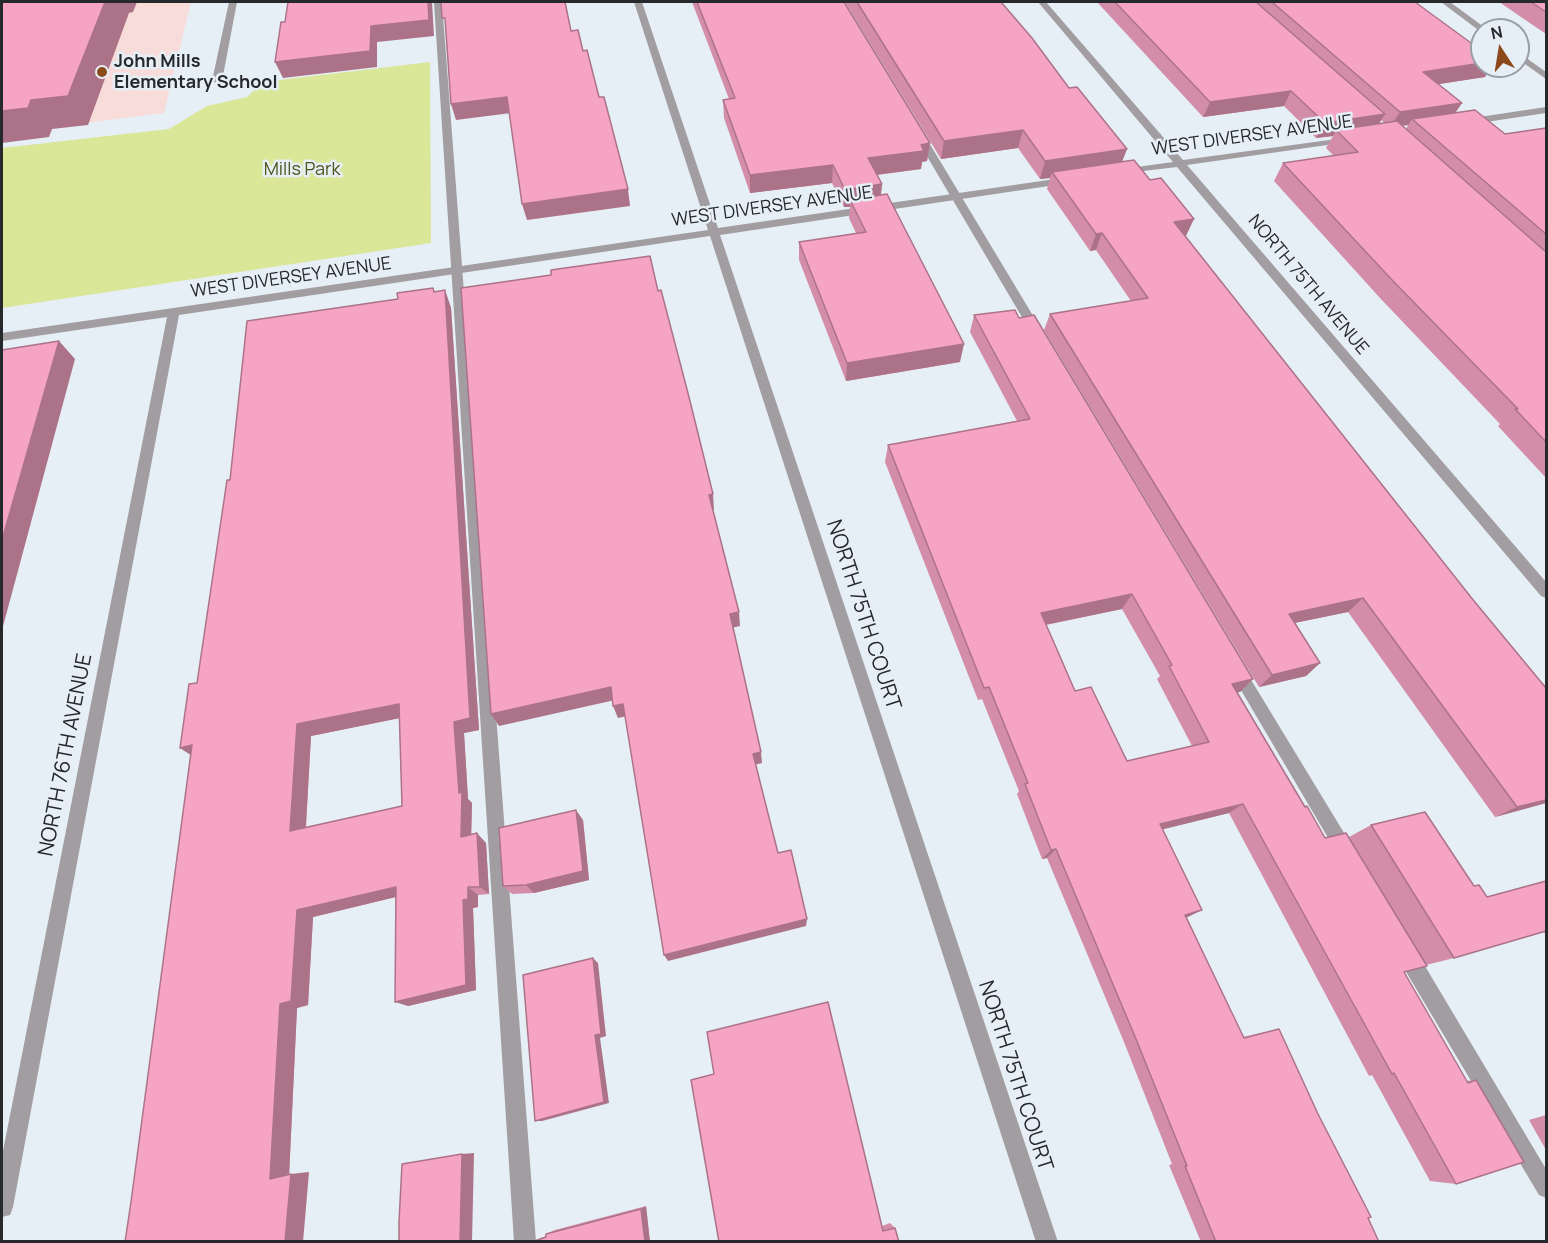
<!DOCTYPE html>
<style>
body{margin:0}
#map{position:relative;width:1548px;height:1243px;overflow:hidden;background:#e6eef6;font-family:Manrope,sans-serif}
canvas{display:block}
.frame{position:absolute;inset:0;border:3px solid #26292c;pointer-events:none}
.north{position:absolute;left:1470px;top:18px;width:60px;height:60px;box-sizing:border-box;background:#e6eef6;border:2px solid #999fa5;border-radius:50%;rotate:348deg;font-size:16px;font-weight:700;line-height:24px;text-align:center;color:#26292c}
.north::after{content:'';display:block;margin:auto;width:21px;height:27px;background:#8c491b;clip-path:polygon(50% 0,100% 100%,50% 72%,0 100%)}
</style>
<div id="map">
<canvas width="1548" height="1243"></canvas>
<div class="frame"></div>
<div class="north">N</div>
</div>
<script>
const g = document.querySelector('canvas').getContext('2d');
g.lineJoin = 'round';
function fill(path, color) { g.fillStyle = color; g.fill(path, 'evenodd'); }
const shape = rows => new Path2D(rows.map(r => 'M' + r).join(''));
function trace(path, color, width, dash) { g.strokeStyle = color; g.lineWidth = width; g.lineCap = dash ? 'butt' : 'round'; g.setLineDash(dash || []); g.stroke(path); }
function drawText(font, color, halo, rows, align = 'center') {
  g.font = font + ' Manrope,sans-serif'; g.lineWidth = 5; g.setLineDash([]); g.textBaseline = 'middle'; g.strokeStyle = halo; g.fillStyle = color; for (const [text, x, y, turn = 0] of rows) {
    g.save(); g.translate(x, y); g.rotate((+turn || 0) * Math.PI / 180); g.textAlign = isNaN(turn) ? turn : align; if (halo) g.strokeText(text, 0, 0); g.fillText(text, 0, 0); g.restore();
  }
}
const education = shape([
 [2,2,191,2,164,113,5,133]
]);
const green = shape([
 [430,62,431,243,2,308,2,148,169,129,207,106,247,97,263,82]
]);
const lane = shape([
 [434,2,442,2,536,1242,514,1242,434,2],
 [920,133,925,136,1044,334,1042,337,1034,337,1032,334,915,136,920,133],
 [1237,663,1242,665,1352,846,1355,852,1352,858,1346,861,1340,858,1232,675,1229,670,1232,665,1237,663],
 [1406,944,1413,946,1546,1169,1546,1198,1539,1195,1399,960,1397,953,1399,946,1406,944]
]);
const street = shape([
 [229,2,237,2,222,81,217,84,212,81,229,2],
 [634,2,642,2,718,228,1069,177,1074,180,1069,183,720,235,1058,1242,1036,1242,710,236,179,315,13,1207,10,1215,2,1217,2,1156,167,317,2,341,2,333,708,230,634,2],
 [1038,2,1046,2,1183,160,1351,137,1353,139,1348,142,1187,165,1546,582,1546,598,1541,596,1177,167,1118,174,1118,170,1122,169,1173,162,1038,2],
 [1441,2,1450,2,1488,30,1481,32,1441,2],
 [1518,52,1546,72,1546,79,1518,59,1518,52],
 [1546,107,1546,113,1466,125,1461,122,1466,119,1546,107]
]);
const wall = shape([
 [692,2,844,2,930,143,927,161,922,162,921,169,877,175,882,184,881,195,960,362,846,381,799,260,799,242,856,233,849,218,850,207,844,207,832,183,750,193,724,118,723,100,729,99],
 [845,2,1001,2,1069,88,1127,149,1122,161,1186,236,1185,236,1474,601,1546,688,1546,803,1495,817,1348,612,1294,623,1320,663,1306,676,1259,687,1044,330,1050,314,1131,301,1096,250,1090,251,1047,189,1050,178,1040,179,1018,148,941,159],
 [1097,2,1415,2,1485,77,1438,84,1462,103,1455,113,1505,134,1546,128,1546,478,1498,426,1500,424,1380,298,1274,181,1283,163,1334,156,1326,148,1333,136,1316,138,1284,106,1203,117],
 [1381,120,1385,123,1379,124],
 [1408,125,1406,129,1402,126],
 [1499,2,1546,2,1546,34],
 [445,290,451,308,479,730,464,733,468,799,472,803,471,835,486,843,489,894,478,895,478,907,473,908,476,990,408,1006,396,897,313,917,308,1005,297,1008,289,1175,309,1172,131,1202,191,755,180,748,197,683,230,480,398,299],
 [399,718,402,806,306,827,311,736],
 [974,315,1019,318,1253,679,1240,692,1237,692,1305,807,1325,838,1349,837,1371,825,1474,886,1487,897,1546,881,1546,936,1544,932,1454,958,1426,965,1404,972,1466,1081,1476,1080,1456,1184,1430,1181,1372,1075,1369,1076,1229,813,1163,829,1187,918,1243,1037,1279,1029,1318,1114,1379,1242,1201,1242,1169,1165,1172,1164,1124,1042,1047,858,1042,859,1017,794,1019,791,982,699,978,700,885,462,888,445,1017,421,970,332],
 [1122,609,1160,676,1157,679,1192,746,1127,761,1075,691,1046,625],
 [583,820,589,880,534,893,512,894,503,886],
 [1546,1115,1546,1150,1529,1120],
 [646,1206,650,1242,531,1242,546,1236,546,1234,555,1230],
 [890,1223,895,1228,899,1242,719,1242,882,1226]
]);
const shadedWall = shape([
 [105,2,137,2,133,12,129,13,88,125,52,129,49,137,2,143,2,111,31,100],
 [428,2,432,2,434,36,377,42,377,67,283,78,275,62],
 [1482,63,1482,66,1492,66,1485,77,1414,88,1423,72],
 [1291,91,1284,106,1203,117,1210,102],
 [507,97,511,113,456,120,451,104],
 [1462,103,1451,119,1412,119,1408,125,1390,127,1400,112],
 [1385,114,1375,130,1336,130,1333,136,1316,138,1325,123],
 [1023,130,1018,148,941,159,944,141],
 [930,143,927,161,922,162,921,169,867,176,868,158,921,145],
 [1127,149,1120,167,1052,172,1050,178,1040,179,1045,161],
 [833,165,832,183,750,193,750,175],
 [882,184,880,202,850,200,850,207,844,207,845,190],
 [628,189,630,206,527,220,522,204],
 [1194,219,1186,236,1167,239,1174,222],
 [1102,233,1096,250,1090,251,1096,234],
 [445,290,451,308,479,730,464,733,468,799,472,803,471,846,461,837,454,722],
 [59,341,75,359,2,630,2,540],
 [964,344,960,362,846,381,847,363],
 [713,494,714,510,710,511,709,495],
 [1132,594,1122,609,1034,627,1041,613],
 [1363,598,1348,612,1275,627,1289,614],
 [739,612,740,626,731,628,730,614],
 [1320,663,1306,676,1259,687,1272,675],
 [1253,679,1240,692,1219,697,1232,684],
 [611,687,615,700,499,726,491,714],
 [399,704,410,716,311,736,305,840,290,831,297,724],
 [623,704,627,716,618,718,613,706],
 [192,745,197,759,180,748],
 [761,752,762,763,754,765,753,754],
 [1546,800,1546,803,1495,817,1517,807],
 [1243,804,1229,813,1148,833,1160,824],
 [576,810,583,820,589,880,534,893,526,885],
 [477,833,486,843,489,894,480,887],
 [1056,849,1047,858,1042,859,1051,850],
 [396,887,408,894,313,917,308,1005,297,1008,289,1177,270,1179,280,1004,297,910],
 [468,887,478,895,478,907,473,908,476,990,408,1006,395,1002,463,900],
 [1202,910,1188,917,1172,922,1185,915],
 [807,919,806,926,668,961,664,955],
 [593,958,598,963,606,1036,600,1038,609,1103,542,1121,535,1121,595,1035],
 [474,1153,472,1242,460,1242,462,1154],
 [309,1172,303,1242,285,1242,291,1174],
 [646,1206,650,1242,645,1242,641,1209]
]);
const building = shape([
 [2,2,105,2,68,96,31,100,28,108,2,111,2,2],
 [288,2,428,2,429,20,371,26,370,51,275,62,281,22,285,22,288,2],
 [441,2,565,2,571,31,578,30,583,51,587,50,599,97,604,97,628,189,522,204,507,97,451,104,445,18,442,18,441,2],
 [697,2,844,2,930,143,921,145,924,151,868,158,882,184,845,190,833,165,750,175,723,100,735,98,697,2],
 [857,2,1001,2,1032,38,1069,88,1077,87,1127,149,1045,161,1023,130,944,141,857,2],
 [1115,2,1256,2,1385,114,1325,123,1291,91,1210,102,1115,2],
 [1272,2,1415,2,1482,51,1482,63,1423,72,1462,103,1400,112,1272,2],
 [1531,2,1546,2,1546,12,1531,2],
 [1475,110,1505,134,1546,128,1546,234,1412,119,1475,110],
 [1397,121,1546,252,1546,442,1515,409,1518,409,1393,281,1283,163,1358,152,1336,130,1397,121],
 [1134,160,1150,180,1161,178,1194,219,1174,222,1474,601,1546,688,1546,800,1517,807,1363,598,1289,614,1320,663,1272,675,1050,314,1148,298,1102,233,1096,234,1052,172,1134,160],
 [887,194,964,344,847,363,799,242,866,232,850,200,887,194],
 [650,256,658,291,661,290,689,397,713,494,709,495,739,612,730,614,761,752,753,754,778,853,791,850,807,919,664,955,623,704,613,706,611,687,491,714,461,288,551,275,551,270,650,256],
 [433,288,434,292,445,290,470,718,454,722,459,793,462,792,461,837,477,833,480,887,468,887,468,899,463,900,466,985,395,1002,396,887,297,910,291,1001,280,1004,270,1179,291,1174,285,1242,125,1242,131,1202,192,745,180,748,189,684,197,683,227,480,230,480,247,321,398,299,397,293,433,288],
 [399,704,402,806,290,831,297,724,399,704],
 [1015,310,1019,318,1034,315,1253,679,1232,684,1305,807,1307,806,1325,838,1346,833,1427,966,1404,972,1468,1083,1476,1080,1524,1162,1456,1184,1394,1073,1392,1074,1243,804,1160,824,1202,910,1185,915,1244,1038,1279,1029,1318,1114,1371,1217,1368,1218,1379,1242,1216,1242,1185,1166,1187,1166,1136,1039,1056,849,1051,850,1025,784,1028,783,989,687,984,688,888,445,1030,419,974,315,1015,310],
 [1132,594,1172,665,1169,666,1209,742,1127,761,1091,687,1075,691,1041,613,1132,594],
 [59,341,2,540,2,350,59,341],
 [576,810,583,871,526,885,503,886,499,828,576,810],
 [1425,812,1474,886,1479,885,1487,897,1546,881,1546,931,1454,958,1371,825,1425,812],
 [593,958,601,1034,595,1035,604,1102,535,1121,523,975,593,958],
 [828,1002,883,1231,895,1228,899,1242,719,1242,691,1080,714,1074,707,1032,828,1002],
 [462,1154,460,1242,399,1242,399,1222,402,1164,462,1154],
 [641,1209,645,1242,532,1242,546,1237,546,1234,641,1209]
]);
const markers = [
 [102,72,6,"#8c491b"]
];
const farPoinames = [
 ["John Mills",114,62],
 ["Elementary School",114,83]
];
const farStreetnames = [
 ["WEST DIVERSEY AVENUE",1252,136,-8],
 ["WEST DIVERSEY AVENUE",772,207,-8],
 ["WEST DIVERSEY AVENUE",291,278,-8],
 ["NORTH 75TH AVENUE",1308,285,50]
];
const farParknames = [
 ["Mills Park",302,170]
];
const streetNames = [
 ["NORTH 75TH COURT",863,615,72],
 ["NORTH 76TH AVENUE",66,755,-79],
 ["NORTH 75TH COURT",1015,1076,72]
];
fill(education, '#f7dcd9');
fill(green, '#dae698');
fill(lane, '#a19da1');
fill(street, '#a19da1');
fill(wall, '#d38da8');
fill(shadedWall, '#ac7388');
fill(building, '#f5a4c3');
trace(building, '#ac7388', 1.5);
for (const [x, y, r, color] of markers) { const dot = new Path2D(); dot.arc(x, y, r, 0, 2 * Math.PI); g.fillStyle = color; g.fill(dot); trace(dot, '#e6eef6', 2); }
drawText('bold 18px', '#26292c', '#e6eef6', farPoinames, 'left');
drawText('18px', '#26292c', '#e6eef6', farStreetnames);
drawText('18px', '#4e551b', '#e6eef6', farParknames);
drawText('21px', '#26292c', '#e6eef6', streetNames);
</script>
